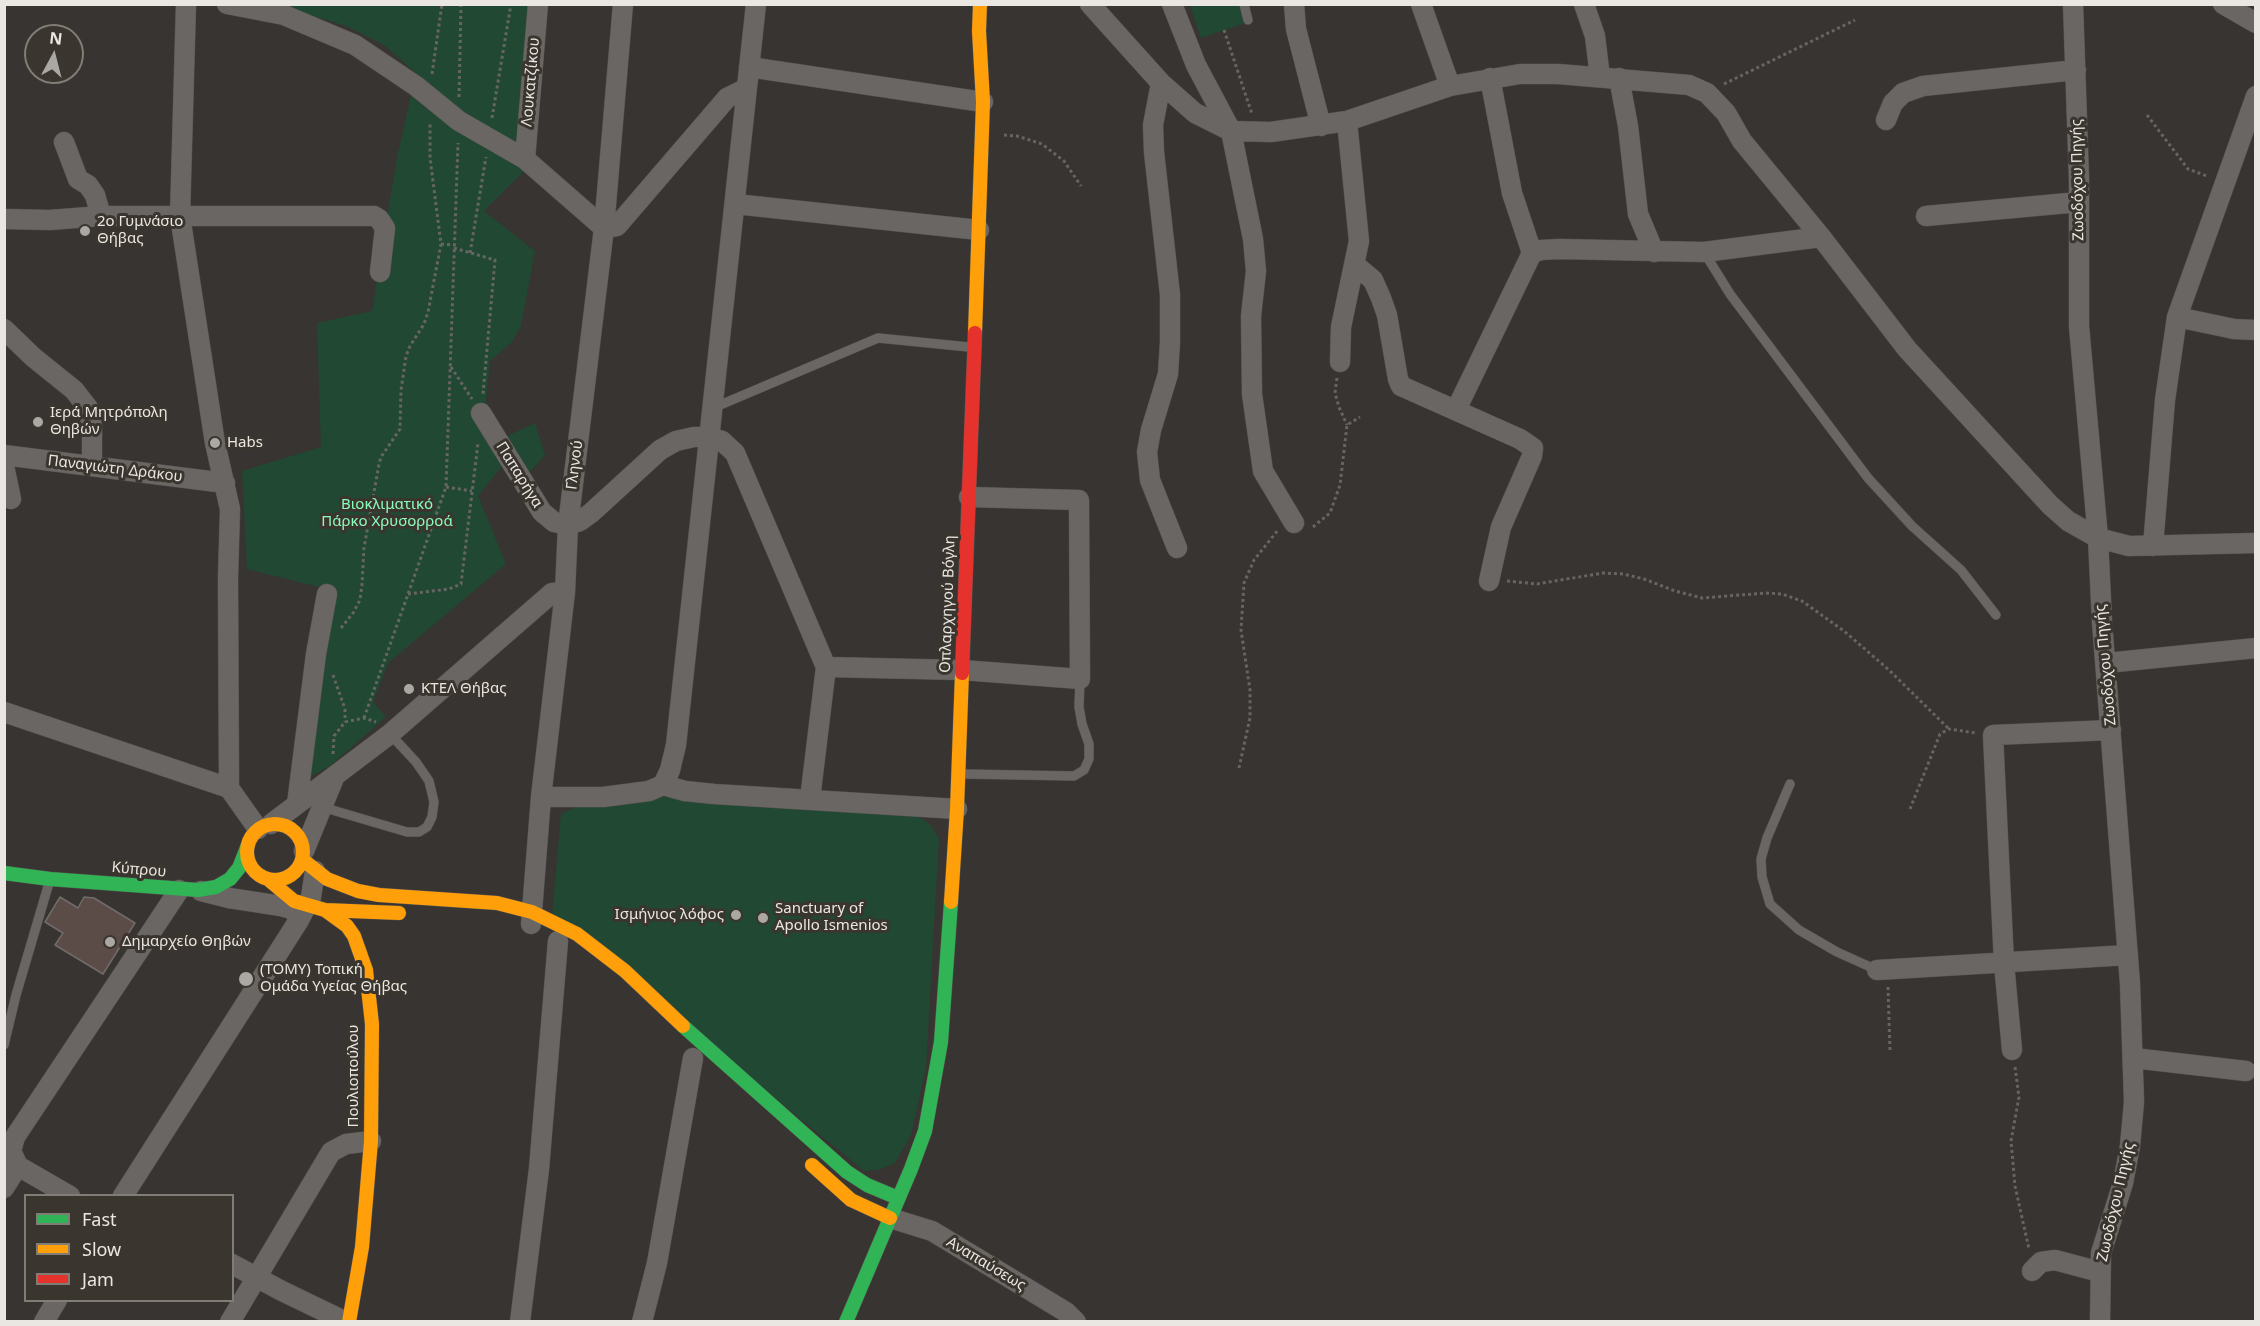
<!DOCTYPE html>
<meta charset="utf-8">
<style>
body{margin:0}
#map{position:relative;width:2260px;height:1326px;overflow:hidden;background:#373431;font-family:"Noto Sans",sans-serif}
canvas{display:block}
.frame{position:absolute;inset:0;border:6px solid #eae7e2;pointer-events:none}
.legend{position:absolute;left:24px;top:1194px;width:210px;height:108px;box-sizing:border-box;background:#3a352e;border:2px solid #807c76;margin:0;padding:8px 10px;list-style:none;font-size:18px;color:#eae7e2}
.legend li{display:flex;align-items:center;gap:12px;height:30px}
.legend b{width:30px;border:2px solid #807c76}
.north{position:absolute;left:24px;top:24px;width:60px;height:60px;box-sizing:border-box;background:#3a352e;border:2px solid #807c76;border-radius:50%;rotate:7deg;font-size:16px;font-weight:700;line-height:24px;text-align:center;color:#eae7e2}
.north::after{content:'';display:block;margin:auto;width:21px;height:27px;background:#aba8a4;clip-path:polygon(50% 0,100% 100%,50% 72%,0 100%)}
</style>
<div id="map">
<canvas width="2260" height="1326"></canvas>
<div class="frame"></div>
<ul class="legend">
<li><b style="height:8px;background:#30b455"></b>Fast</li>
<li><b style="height:8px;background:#ff9f0a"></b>Slow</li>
<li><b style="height:8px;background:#e5322d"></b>Jam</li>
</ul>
<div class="north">N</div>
</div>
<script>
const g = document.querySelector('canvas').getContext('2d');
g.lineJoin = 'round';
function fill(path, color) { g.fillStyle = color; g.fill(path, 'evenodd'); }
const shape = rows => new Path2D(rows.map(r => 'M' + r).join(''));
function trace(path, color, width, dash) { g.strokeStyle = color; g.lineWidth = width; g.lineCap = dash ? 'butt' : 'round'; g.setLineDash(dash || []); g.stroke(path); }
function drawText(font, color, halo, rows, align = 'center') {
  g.font = font + ' "Noto Sans",sans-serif'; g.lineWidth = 6; g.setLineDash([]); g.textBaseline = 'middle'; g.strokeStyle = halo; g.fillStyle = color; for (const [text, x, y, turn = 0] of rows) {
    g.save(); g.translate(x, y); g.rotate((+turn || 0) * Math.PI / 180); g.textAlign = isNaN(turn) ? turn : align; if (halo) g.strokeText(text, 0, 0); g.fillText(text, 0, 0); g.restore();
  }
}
const green = shape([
 [278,5,531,5,518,165,524,171,484,211,535,251,521,326,512,342,490,361,486,401,505,437,535,423,545,455,522,481,510,456,478,496,506,564,388,663,373,702,386,717,331,765,306,779,335,591,247,569,242,471,321,447,317,323,372,311,397,157,416,73,384,45,346,26],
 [1190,5,1239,5,1245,23,1201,38],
 [662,797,913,813,930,824,939,839,926,1068,911,1135,895,1163,878,1170,864,1171,552,915,561,814,576,807]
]);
const building = shape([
 [60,897,78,908,84,897,94,898,135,923,103,974,55,945,63,933,45,922,60,897]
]);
const path = shape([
 [1224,30,1252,114],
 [432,74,442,4],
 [1724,84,1855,20],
 [459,97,461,4],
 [2147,115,2188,169,2207,176],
 [492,118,511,4],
 [1004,135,1017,136,1042,144,1064,161,1081,186],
 [441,244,454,245],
 [454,248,495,260,483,394],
 [470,253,486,157],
 [451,367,472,399],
 [1337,378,1335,393,1339,407,1347,425],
 [446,487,472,491],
 [1313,527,1330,513,1340,485,1347,425,1360,417],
 [1507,581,1537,584,1603,573,1623,574,1644,579,1675,591,1702,598,1766,593,1782,594,1802,601,1844,631,1889,670,1949,729],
 [408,594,449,589,461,584,478,443],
 [341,628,353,613,360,600,362,585,364,548,379,464,381,457,400,429,401,390,406,356,410,346,424,324,428,312,441,244,430,158,430,123],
 [333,675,345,709,345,722],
 [364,718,446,487,458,143],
 [333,754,334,736,345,722,364,718,376,722],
 [1239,768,1250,718,1250,690,1241,630,1244,583,1254,560,1278,530],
 [1910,809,1940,734,1949,729,1976,733],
 [1888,987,1890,1051],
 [2015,1067,2019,1097,2011,1141,2015,1186,2029,1249]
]);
const lane = shape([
 [1244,4,1248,20],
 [1704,252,1730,294,1868,478,1912,526,1961,570,1996,615],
 [713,408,878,338,969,347],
 [964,774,1074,776,1084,770,1089,759,1089,744,1082,724,1079,707,1080,679],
 [1790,784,1767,838,1761,859,1762,877,1770,904,1799,930,1837,952,1877,970],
 [322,807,407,832,419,832,427,827,432,817,434,802,429,781,416,762,390,734],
 [4,1045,16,995,49,883]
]);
const street = shape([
 [186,4,180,216,215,443,230,509,228,578,229,788,258,829],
 [227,4,284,15,355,45,416,86,459,121,525,159,604,228],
 [1090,4,1161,83,1195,113,1231,131,1271,132,1347,121,1450,86,1520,74,1558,74,1689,85,1707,93,1726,113,1742,141,1821,237,1907,349,2050,505,2068,521,2098,538,2129,546,2256,543],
 [1172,4,1196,65,1231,131,1253,239,1256,271,1251,316,1252,394,1263,471,1294,523],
 [1294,4,1296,29,1321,126],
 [1421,4,1450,86],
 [1584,4,1595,36,1600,77],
 [2073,4,2079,179,2079,326,2098,538,2102,622,2130,984,2134,1102,2130,1146,2123,1183,2101,1253,2100,1322],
 [2223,4,2256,23],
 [749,67,983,102],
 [1490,78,1512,193,1532,253],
 [1619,78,1628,126,1638,214,1654,252],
 [1161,83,1153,125,1154,152,1170,295,1170,342,1168,374,1151,430,1147,452,1150,480,1177,548],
 [1886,120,1893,103,1903,93,1923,86,2076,70],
 [64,142,78,179,88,185,95,195,101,216],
 [525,159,538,4],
 [735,204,979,230],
 [1926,216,2079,202],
 [4,219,50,220,101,216,374,216,379,219,385,228,380,272],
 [604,228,617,226,727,98,747,88],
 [1354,264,1373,280,1381,298,1387,315,1398,379,1401,386,1520,439,1533,448,1532,456,1501,527,1489,581],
 [2177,317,2234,329,2256,330],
 [4,329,33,357,74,390,88,408,92,426,92,466],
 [1340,362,1341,327,1359,241,1347,121],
 [1456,410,1532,253,1541,250,1559,249,1704,252,1821,237],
 [481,413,542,512,554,522,568,525,580,521,591,513,660,450,676,441,694,437,710,437,722,441,735,453,826,667,810,799],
 [4,455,225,483],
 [4,466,11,499],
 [2153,546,2165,400,2177,317,2256,96],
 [2106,663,2256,648],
 [826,667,962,670,1080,679,1079,500,969,497],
 [4,712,229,788],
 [663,785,685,791,714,794,957,809],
 [541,797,603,797,649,791,663,785,670,770,676,745,756,4],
 [297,804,316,654,327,594],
 [271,824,390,734,552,593,565,592],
 [304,851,334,778],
 [201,891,229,898,281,906,292,909,298,917],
 [531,924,541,797,565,592,568,525,604,228,623,4],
 [1877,970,2128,955],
 [2012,1050,2004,963,1993,735,2111,730],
 [2133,1058,2246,1071],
 [4,1188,18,1166],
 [70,1196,18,1166,11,1151,15,1137,179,890],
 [123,1196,299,920,311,897,315,871],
 [890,1218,932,1231,1066,1312,1076,1322],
 [232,1264,280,1290,346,1322],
 [2032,1271,2041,1262,2055,1260,2100,1272],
 [44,1322,57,1300],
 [230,1322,331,1152,346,1144,371,1141],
 [520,1322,539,1169,558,941],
 [642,1322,657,1263,693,1058]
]);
const fast = shape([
 [4,873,50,879,198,890,216,887,230,879,239,868,248,845],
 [683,1026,847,1172,867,1185,898,1198],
 [846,1322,911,1169,925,1131,941,1042,951,902]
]);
const slow = shape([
 [975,333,983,102,979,31,980,4],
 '247 852a28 28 0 1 1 56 0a28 28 0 1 1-56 0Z',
 [303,860,327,879,358,891,379,895,497,903,532,912,577,934,625,971,683,1026],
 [269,880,294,901,325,910,347,926,354,936,366,970,372,1024,371,1141,362,1247,349,1322],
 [951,902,957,809,962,673],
 [325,910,399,913],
 [812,1165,851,1200,890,1218]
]);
const jam = shape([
 [962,673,975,333]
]);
const markers = [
 [85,231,6,"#aba8a4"],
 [38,422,6,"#aba8a4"],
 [215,443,6,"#aba8a4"],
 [409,689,6,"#aba8a4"],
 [736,915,6,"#aba8a4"],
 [763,918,6,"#aba8a4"],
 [110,942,6,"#aba8a4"],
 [246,979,8,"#aba8a4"]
];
const streetNames = [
 ["Λουκατζίκου",531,82,-85],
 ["Ζωοδόχου Πηγής",2078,180,-91],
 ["Γληνού",575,465,-83],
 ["Παναγιώτη Δράκου",115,469,7],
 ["Παπαρήγα",519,475,58],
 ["Οπλαρχηγού Βόγλη",948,604,-88],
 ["Ζωοδόχου Πηγής",2106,665,-95],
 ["Κύπρου",139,870,5],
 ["Πουλιοπούλου",354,1076,-90],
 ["Ζωοδόχου Πηγής",2116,1202,-77],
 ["Αναπαύσεως",986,1264,31]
];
const poiNames = [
 ["2ο Γυμνάσιο",97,222],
 ["Θήβας",97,239],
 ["Ιερά Μητρόπολη",50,413],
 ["Θηβών",50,430],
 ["Habs",227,443],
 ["ΚΤΕΛ Θήβας",421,689],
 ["Sanctuary of",775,909],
 ["Apollo Ismenios",775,926],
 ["Ισμήνιος λόφος",724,915,"right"],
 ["Δημαρχείο Θηβών",122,942],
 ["(ΤΟΜΥ) Τοπική",260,970],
 ["Ομάδα Υγείας Θήβας",260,987]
];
const parkNames = [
 ["Βιοκλιματικό",387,505],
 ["Πάρκο Χρυσορροά",387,522]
];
fill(green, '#214832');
fill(building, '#5c4c48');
trace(building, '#6f6c6a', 1.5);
trace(lane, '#53514e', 10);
trace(street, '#53514e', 21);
trace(fast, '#53514e', 15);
trace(slow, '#53514e', 15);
trace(jam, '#53514e', 15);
trace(path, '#676563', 3, [3, 3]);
trace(lane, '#696663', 9);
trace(street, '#696663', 20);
trace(fast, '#30b455', 14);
trace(slow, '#ff9f0a', 14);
trace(jam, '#e5322d', 14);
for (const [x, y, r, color] of markers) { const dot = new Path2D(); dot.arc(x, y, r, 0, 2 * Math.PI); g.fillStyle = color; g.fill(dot); trace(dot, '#3a352e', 2); }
drawText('15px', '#eae7e2', '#3a352e', streetNames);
drawText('15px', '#eae7e2', '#3a352e', poiNames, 'left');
drawText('15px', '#8afcbb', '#3a352e', parkNames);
</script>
